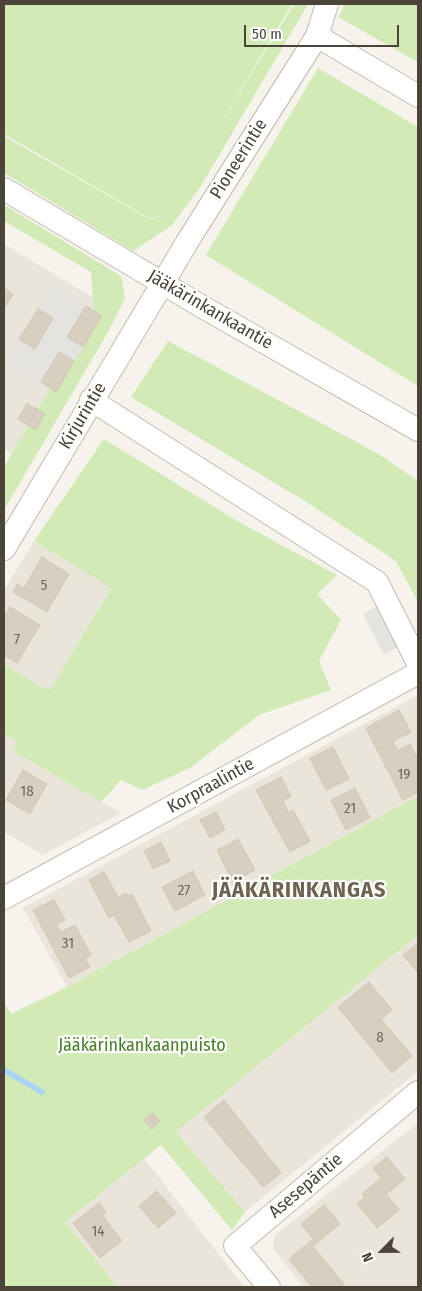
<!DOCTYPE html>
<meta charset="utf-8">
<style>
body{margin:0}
#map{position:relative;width:422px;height:1291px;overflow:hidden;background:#f6f3ec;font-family:"Fira Sans Condensed",sans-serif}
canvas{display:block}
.frame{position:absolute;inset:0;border:5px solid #4b4439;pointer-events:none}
.north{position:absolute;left:357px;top:1226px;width:50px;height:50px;-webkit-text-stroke:4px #fff;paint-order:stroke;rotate:247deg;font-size:14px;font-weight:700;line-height:20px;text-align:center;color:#4b4439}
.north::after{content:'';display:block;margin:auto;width:18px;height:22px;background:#4b4439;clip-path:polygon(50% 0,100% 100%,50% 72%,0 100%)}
.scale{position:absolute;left:244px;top:25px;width:155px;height:22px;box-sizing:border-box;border:2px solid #4b4439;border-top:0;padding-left:6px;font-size:15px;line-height:18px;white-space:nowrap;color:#4b4439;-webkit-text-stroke:4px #fff;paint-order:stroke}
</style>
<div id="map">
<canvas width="422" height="1291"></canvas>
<div class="frame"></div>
<div class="north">N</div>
<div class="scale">50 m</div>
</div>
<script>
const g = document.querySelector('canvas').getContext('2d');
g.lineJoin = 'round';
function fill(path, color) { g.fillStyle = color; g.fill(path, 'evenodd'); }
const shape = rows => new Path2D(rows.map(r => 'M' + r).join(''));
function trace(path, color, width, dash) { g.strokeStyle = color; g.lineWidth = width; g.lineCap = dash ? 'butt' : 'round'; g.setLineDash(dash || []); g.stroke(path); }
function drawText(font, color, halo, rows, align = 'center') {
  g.font = font + ' "Fira Sans Condensed",sans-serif'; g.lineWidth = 4.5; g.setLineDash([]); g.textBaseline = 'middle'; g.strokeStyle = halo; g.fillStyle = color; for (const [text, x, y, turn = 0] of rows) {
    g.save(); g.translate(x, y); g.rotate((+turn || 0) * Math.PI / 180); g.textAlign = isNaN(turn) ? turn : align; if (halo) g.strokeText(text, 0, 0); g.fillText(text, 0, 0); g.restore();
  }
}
const residential = shape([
 [4,244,104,304,22,460,4,449],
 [34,541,111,587,49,691,4,664,4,591],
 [418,695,418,796,67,987,23,908],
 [4,734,18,742,13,751,121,813,43,855,4,832],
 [418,935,418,1071,245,1212,176,1132],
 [418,1123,418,1287,304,1287,273,1249,274,1236],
 [144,1158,244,1287,118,1287,65,1222]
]);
const green = shape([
 [4,4,292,4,205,150,294,4,308,4,201,186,171,226,133,251,4,173,4,136,149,219,163,216,149,218,4,134],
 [345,4,418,4,418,62,338,17],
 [318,68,418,127,418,386,206,255],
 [4,205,121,276,125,298,108,332,4,510,4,467,94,315,91,272,4,221],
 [168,341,377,453,418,481,418,602,396,561,308,503,131,397],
 [104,439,237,521,337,575,317,594,341,620,319,661,331,690,259,715,190,768,142,790,121,780,101,802,13,751,18,742,4,734,4,664,49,691,111,588,34,541],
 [418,796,418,935,176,1132,245,1212,232,1230,161,1145,65,1222,118,1287,4,1287,4,1002,11,1014,67,987]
]);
const parking = shape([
 [52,285,102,316,56,392,6,362],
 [387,601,408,642,384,655,363,614]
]);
const stream = shape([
 [4,1070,42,1092]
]);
const building = shape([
 [4,288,13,294,4,309,4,288],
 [86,306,102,316,83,347,67,337,86,306],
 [38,309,53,318,35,349,19,339,38,309],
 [59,352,74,361,56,392,41,382,59,352],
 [27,404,37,409,28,425,18,419,27,404],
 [37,409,45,414,36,430,28,425,37,409],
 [42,557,69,574,47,612,13,592,17,584,24,588,42,557],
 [10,607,40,625,17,663,4,655,4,617,10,607],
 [399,710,411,732,377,750,366,728,399,710],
 [393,742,398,750,410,744,418,759,418,792,403,800,377,750,393,742],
 [333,747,349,779,326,790,310,758,333,747],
 [23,770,47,784,30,814,6,800,23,770],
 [281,777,291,796,283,801,288,812,293,810,310,841,290,852,256,790,281,777],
 [355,788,370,818,346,830,331,800,355,788],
 [216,812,225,830,210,838,200,820,216,812],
 [238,839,255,870,233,882,217,850,238,839],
 [161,842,170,861,153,869,144,851,161,842],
 [193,871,205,895,175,911,162,887,193,871],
 [104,872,118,897,126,893,128,896,132,894,151,931,129,942,114,915,109,918,89,880,104,872],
 [54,900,65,920,56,925,61,932,75,925,91,955,85,959,90,967,69,978,33,910,54,900],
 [418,943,418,973,403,955,418,943],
 [369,982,392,1010,381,1019,412,1056,392,1073,338,1007,369,982],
 [224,1100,281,1173,263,1187,204,1117,224,1100],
 [153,1113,160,1121,152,1129,144,1120,153,1113],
 [387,1157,405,1179,386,1194,399,1210,377,1228,357,1204,365,1197,362,1194,381,1178,373,1168,387,1157],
 [157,1191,176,1213,158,1228,139,1206,157,1191],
 [99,1203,106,1212,102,1215,122,1241,100,1258,73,1223,99,1203],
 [324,1205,340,1224,313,1246,344,1284,341,1287,312,1287,289,1259,313,1239,301,1224,324,1205]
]);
const street = shape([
 [317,36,418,96],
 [4,189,201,306,418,430],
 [91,400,377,582,418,663],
 [4,549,189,239,317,36,327,4],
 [4,898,418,673],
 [269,1287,235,1246,418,1092]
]);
const numberNames = [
 ["5",44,586],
 ["7",17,640],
 ["19",404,775],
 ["18",27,792],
 ["21",350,809],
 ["27",184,891],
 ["31",68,944],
 ["8",380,1038],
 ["14",98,1232]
];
const streetNames = [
 ["Pioneerintie",239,159,-58],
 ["Jääkärinkankaantie",210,310,30],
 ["Kirjurintie",83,416,-59],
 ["Korpraalintie",211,786,-29],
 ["Asesepäntie",306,1186,-40]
];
const parkNames = [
 ["Jääkärinkankaanpuisto",142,1046]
];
const districtNames = [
 ["JÄÄKÄRINKANGAS",299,891]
];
fill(residential, '#eae5da');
fill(green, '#d2eab5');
fill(parking, '#e5e3e0');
trace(stream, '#a9d4f2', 6);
fill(building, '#d8cfc1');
trace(building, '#d3c7b4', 1);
trace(street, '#c2bbae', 24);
trace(street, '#fff', 22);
drawText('15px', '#6e675b', null, numberNames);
drawText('18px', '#4b4439', '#fff', streetNames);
drawText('18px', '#4a7f2a', '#fff', parkNames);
g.letterSpacing = '1px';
drawText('bold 22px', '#6e6250', '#fff', districtNames);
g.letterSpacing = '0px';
</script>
